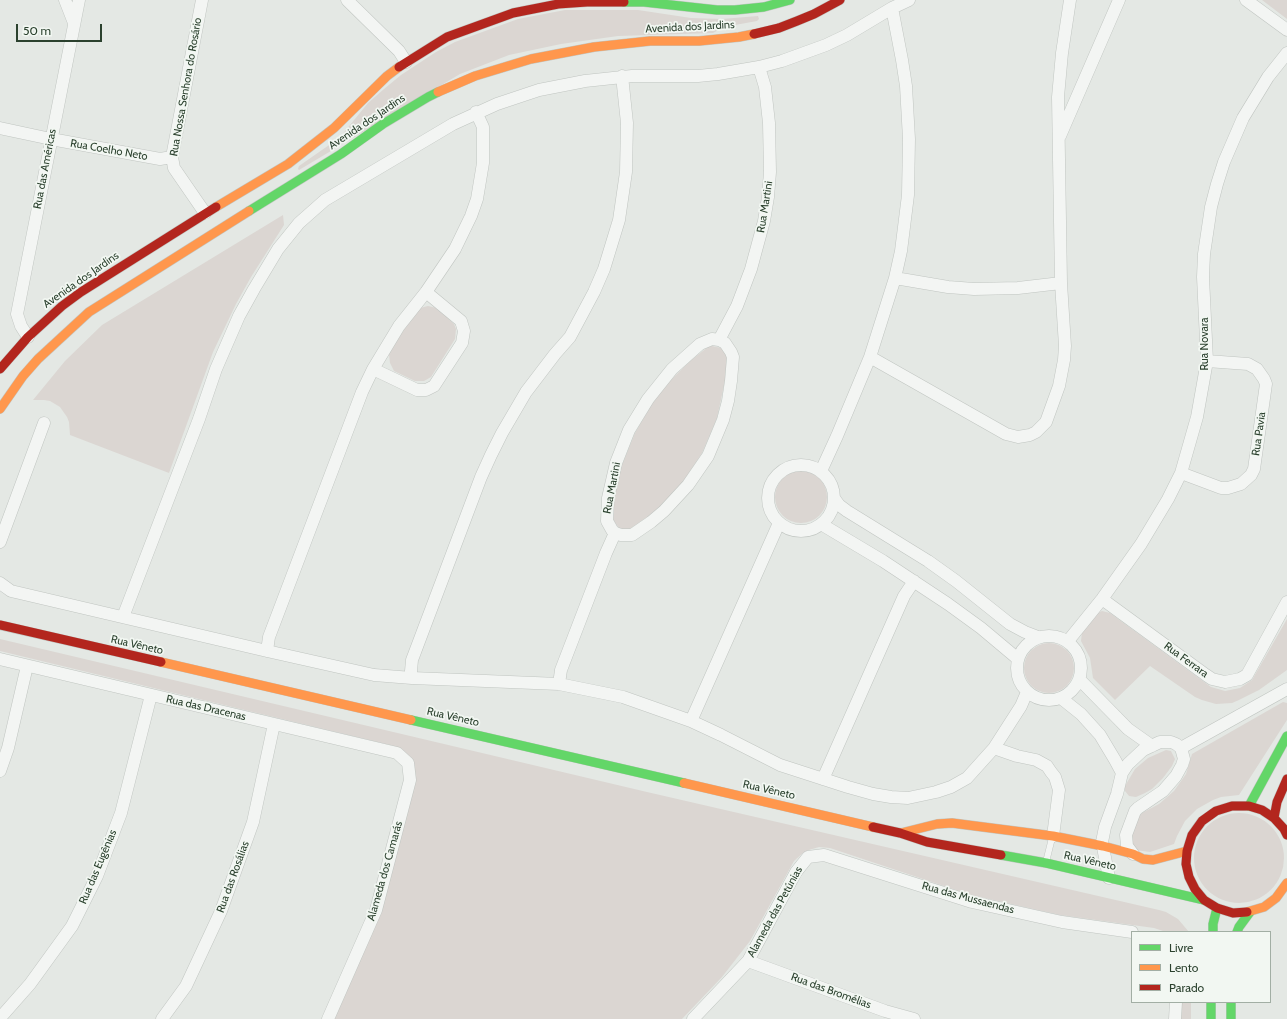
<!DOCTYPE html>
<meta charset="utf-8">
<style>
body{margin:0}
#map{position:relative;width:1287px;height:1019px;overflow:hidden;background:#e4e8e4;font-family:Cabin,sans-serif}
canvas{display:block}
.legend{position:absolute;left:1131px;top:931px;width:140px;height:72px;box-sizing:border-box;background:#f2f7f2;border:1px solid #a2aea4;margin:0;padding:5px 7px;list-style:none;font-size:12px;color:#2b412e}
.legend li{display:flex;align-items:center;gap:8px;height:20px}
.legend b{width:20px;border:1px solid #a2aea4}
.scale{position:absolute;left:16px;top:24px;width:86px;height:18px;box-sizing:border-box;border:2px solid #2b412e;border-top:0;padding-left:5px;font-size:12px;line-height:14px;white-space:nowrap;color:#2b412e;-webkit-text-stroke:3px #f2f7f2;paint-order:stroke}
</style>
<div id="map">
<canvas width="1287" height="1019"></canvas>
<ul class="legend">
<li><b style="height:5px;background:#63d668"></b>Livre</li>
<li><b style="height:5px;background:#ff974d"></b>Lento</li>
<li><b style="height:5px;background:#b3261e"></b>Parado</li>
</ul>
<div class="scale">50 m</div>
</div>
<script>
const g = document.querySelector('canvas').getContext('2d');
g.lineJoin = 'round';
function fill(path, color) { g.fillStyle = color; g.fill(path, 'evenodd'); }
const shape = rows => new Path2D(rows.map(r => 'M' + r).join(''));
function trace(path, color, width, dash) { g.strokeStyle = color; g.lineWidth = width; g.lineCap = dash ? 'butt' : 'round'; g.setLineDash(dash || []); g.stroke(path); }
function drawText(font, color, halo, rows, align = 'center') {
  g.font = font + ' Cabin,sans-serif'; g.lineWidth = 3.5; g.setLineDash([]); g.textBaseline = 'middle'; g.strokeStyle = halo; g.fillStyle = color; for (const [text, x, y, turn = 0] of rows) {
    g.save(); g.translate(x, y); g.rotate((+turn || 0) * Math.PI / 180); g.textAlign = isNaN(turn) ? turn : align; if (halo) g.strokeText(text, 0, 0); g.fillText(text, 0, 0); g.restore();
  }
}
const green = shape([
 [1262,0,1287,0,1287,19],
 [565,10,638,10,691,18,722,19,758,16,759,19,757,21,724,27,713,33,618,36,561,44,509,55,460,74,299,170,298,169,299,166,332,143,341,136,368,103,384,89,401,75,436,52,455,42,518,19],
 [283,215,284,225,251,277,236,304,213,352,169,473,70,435,69,422,67,417,60,407,50,401,44,400,33,400,65,361,102,325],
 [428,306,437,308,454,324,456,329,455,339,431,377,424,381,415,381,394,371,390,363,389,354,391,349,416,311,420,308],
 [712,346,721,348,726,354,727,358,725,381,717,418,702,453,683,482,660,507,647,517,630,529,622,529,619,528,613,520,614,499,622,465,635,433,653,402,664,387,690,361,708,347],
 '775 497a26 26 0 1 1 52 0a26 26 0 1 1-52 0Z',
 [1102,611,1110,613,1211,687,1225,691,1240,688,1252,680,1287,619,1287,670,1259,690,1239,700,1232,703,1216,704,1202,700,1195,697,1150,666,1115,700,1093,678,1090,658,1081,641,1082,632,1098,613],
 [0,639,647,792,1159,910,1166,912,1178,919,1189,932,1166,932,1154,928,1060,915,971,895,830,848,819,847,809,850,803,853,794,861,750,941,722,977,682,1019,333,1019,415,776,413,762,409,756,400,748,394,746,0,651],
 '1024 668a25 25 0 1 1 50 0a25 25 0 1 1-50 0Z',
 [1283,702,1287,703,1287,720,1239,795,1221,797,1213,800,1197,809,1185,821,1177,836,1174,844,1150,852,1135,850,1129,834,1137,818,1142,813,1159,804,1174,791,1186,774,1192,754],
 [1166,750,1171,751,1175,759,1172,766,1163,778,1152,789,1145,793,1136,797,1129,796,1125,791,1125,786,1135,769,1148,758],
 '1194 858a45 45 0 1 1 90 0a45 45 0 1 1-90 0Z',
 [1180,1002,1191,1002,1191,1019,1179,1019]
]);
const lane = shape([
 [1046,862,1052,838]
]);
const street = shape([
 [65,0,74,23],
 [202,0,172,157,174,168,205,213],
 [347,0,399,51,406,62],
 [1246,0,1287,30],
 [0,128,51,139,160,159,172,157],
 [1060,136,1119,0],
 [895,278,948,287,974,289,1018,288,1061,283],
 [28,337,21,326,17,314,79,0],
 [712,339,719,340,725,343,731,352,733,357,731,381,728,401,723,420,708,456,688,485,664,511,651,522,632,535,621,535,615,533,612,530,607,521,608,498,616,463,629,430,648,399,672,369,700,344,712,339],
 [719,340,737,306,751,269,764,221,768,197,770,172,769,123,765,87,759,67],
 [870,357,1006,434,1018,437,1030,435,1036,432,1046,422,1059,386,1064,360,1065,346,1061,283,1058,97,1062,53,1070,0],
 [373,369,417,390,426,390,434,386,462,343,464,331,461,321,426,292],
 '768 498a33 33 0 1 1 66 0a33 33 0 1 1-66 0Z',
 [821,471,837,436,870,357,895,278,901,251,908,195,909,139,906,86,902,60,892,8],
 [1181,473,1221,488,1228,488,1241,484,1251,475,1254,469,1266,384,1264,379,1257,369,1248,364,1207,361],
 [834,498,839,505,847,511,928,561,956,581,1010,624,1025,632,1038,637],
 [821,524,883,561,948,604,981,628,1018,659],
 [0,542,44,423],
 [0,583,11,591,267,651,374,675,412,678,559,684,623,697,691,721,721,735,780,765,848,787,873,794,891,797,908,798,936,792,951,787,967,778,994,748,1021,706,1027,692],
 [1102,599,1206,675,1212,679,1225,682,1240,679,1247,675,1287,602],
 [123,617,199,419,216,369,239,316,254,289,278,249,299,223,325,200,453,124,497,104,539,90,585,81,632,76,698,76,718,74,759,67,782,61,826,45,847,35,892,8,909,0],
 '1017 668a32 32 0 1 1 64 0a32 32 0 1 1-64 0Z',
 [1068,641,1102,599,1141,544,1168,499,1181,473,1197,417,1207,361,1203,277,1204,254,1211,207,1217,184,1224,162,1243,118,1268,77,1287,53],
 [267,651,269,637,362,392,373,369,399,326,426,292,455,249,471,216,477,199,483,163,483,127,476,112],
 [0,659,397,753,408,763,410,780,376,910,328,1019],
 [412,678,411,671,412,660,481,477,491,455,502,433,526,392,555,354,570,337,594,292,604,269,619,220,626,172,627,123,622,76],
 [1079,679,1128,729,1152,746],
 [559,684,561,670,606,553,615,533],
 [1061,698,1081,714,1100,735,1115,760,1122,773],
 [691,721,779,523],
 [994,748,1017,756,1036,760,1047,766,1051,772,1055,777,1059,790,1053,836],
 [1181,748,1287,689],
 [0,771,8,748,27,666],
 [823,779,904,596,914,581],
 [1109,878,1102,842,1105,827,1117,794,1122,773,1128,764,1143,750,1160,742,1171,742,1176,744,1181,748,1184,759,1182,765,1176,776,1163,791,1138,808,1135,811,1126,835,1127,846,1133,854],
 [748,961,885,1011,914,1019],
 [0,1018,30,984,72,926,97,876,121,813,151,695],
 [162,1019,186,986,221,911,253,822,274,724],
 [693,1019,748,961,796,872,808,857,824,855,972,902,1062,922,1132,932],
 [1175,1019,1176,1002]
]);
const fast = shape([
 [624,2,644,2,717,10,735,10,764,7,790,0],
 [249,211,341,154,383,124,428,97,438,92],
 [411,720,684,783],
 [1249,806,1287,736],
 [1001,855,1046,863,1204,900],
 [1213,932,1213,924,1217,908],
 [1237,932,1239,927,1250,912],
 [1211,1002,1211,1019],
 [1231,1002,1231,1019]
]);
const slow = shape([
 [438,92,475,76,531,59,594,47,650,41,699,41,739,37,754,34],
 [216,207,288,164,334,128,387,76,399,67],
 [0,409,23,376,38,359,89,312,249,211],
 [161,662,411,720],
 [684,783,873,827],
 [901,833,937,824,952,823,1053,836,1103,846,1133,854,1143,859,1153,860,1187,851],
 [1247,912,1264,907,1276,898,1287,883]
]);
const jam = shape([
 [754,34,779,28,797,21,814,14,840,0],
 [399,67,447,37,513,13,558,4,587,2,624,2],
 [0,369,28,337,62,306,81,292,216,207],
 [0,625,161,662],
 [1274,818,1277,802,1287,779],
 [873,827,900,833,927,842,1001,855],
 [1247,912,1233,913,1217,908,1204,900,1195,889,1189,877,1186,864,1187,851,1192,835,1202,821,1216,811,1232,806,1249,806,1262,810,1274,818,1284,829,1287,835]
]);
const streetNames = [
 ["Avenida dos Jardins",690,27,-3],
 ["Rua Nossa Senhora do Rosário",186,87,-80],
 ["Avenida dos Jardins",367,122,-34],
 ["Rua Coelho Neto",109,150,10],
 ["Rua das Américas",45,169,-79],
 ["Rua Martini",765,207,-81],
 ["Avenida dos Jardins",81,280,-35],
 ["Rua Novara",1205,344,-90],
 ["Rua Pavia",1259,434,-82],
 ["Rua Martini",612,488,-79],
 ["Rua Vêneto",137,645,13],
 ["Rua Ferrara",1186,660,36],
 ["Rua das Dracenas",206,708,13],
 ["Rua Vêneto",453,717,13],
 ["Rua Vêneto",769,790,13],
 ["Rua Vêneto",1090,861,13],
 ["Rua das Eugênias",98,867,-67],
 ["Alameda dos Camarás",385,871,-74],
 ["Rua das Rosálias",233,877,-70],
 ["Rua das Mussaendas",968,898,15],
 ["Alameda das Petúnias",775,912,-61],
 ["Rua das Bromélias",831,991,20]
];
fill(green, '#dbd6d2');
trace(lane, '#c0c5c1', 7);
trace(street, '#c0c5c1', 13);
trace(fast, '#c0c5c1', 10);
trace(slow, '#c0c5c1', 10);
trace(jam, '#c0c5c1', 10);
trace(lane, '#f3f5f3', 6);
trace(street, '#f3f5f3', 12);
trace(fast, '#63d668', 9);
trace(slow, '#ff974d', 9);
trace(jam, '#b3261e', 9);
drawText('11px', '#2b412e', '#f2f7f2', streetNames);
</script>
